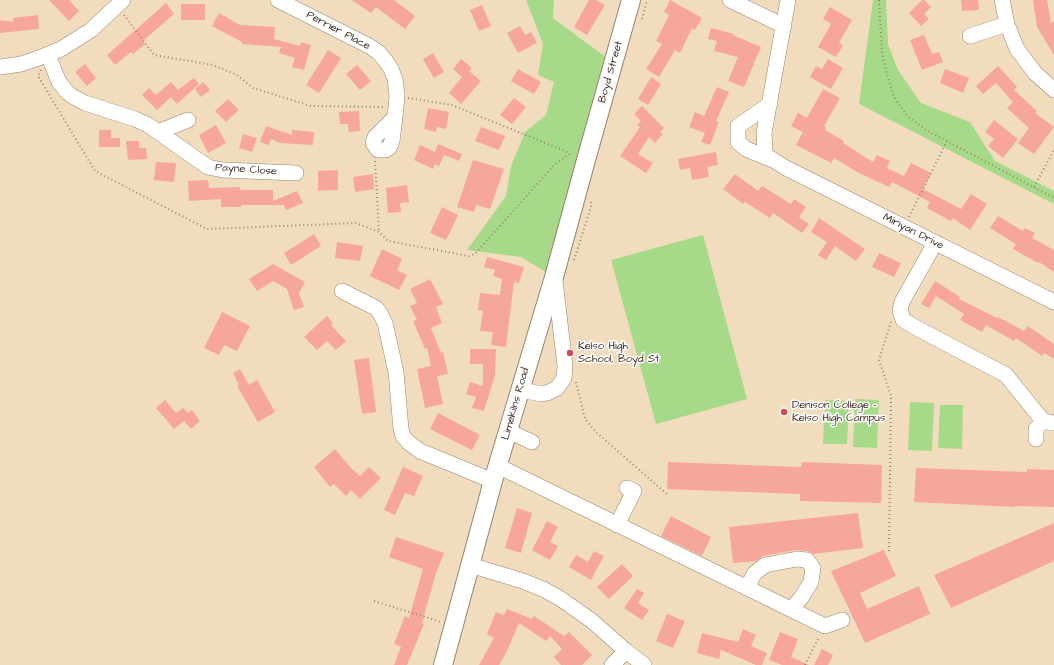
<!DOCTYPE html>
<style>
body{margin:0}
canvas{display:block;background:#f1ddbd}
</style>
<canvas width="1054" height="665"></canvas>
<script>
const g = document.querySelector('canvas').getContext('2d');
g.lineJoin = 'round';
function fill(path, color) { g.fillStyle = color; g.fill(path, 'evenodd'); }
const shape = rows => new Path2D(rows.map(r => 'M' + r).join(''));
function trace(path, color, width, dash) { g.strokeStyle = color; g.lineWidth = width; g.lineCap = dash ? 'butt' : 'round'; g.setLineDash(dash || []); g.stroke(path); }
function drawText(font, color, halo, rows, align = 'center') {
  g.font = font + ' "Architects Daughter",sans-serif'; g.lineWidth = 3; g.setLineDash([]); g.textBaseline = 'middle'; g.strokeStyle = halo; g.fillStyle = color; for (const [text, x, y, turn = 0] of rows) {
    g.save(); g.translate(x, y); g.rotate((+turn || 0) * Math.PI / 180); g.textAlign = isNaN(turn) ? turn : align; if (halo) g.strokeText(text, 0, 0); g.fillText(text, 0, 0); g.restore();
  }
}
const green = shape([
 [526,0,554,0,553,18,611,61,554,277,521,257,467,250,506,196,511,166,525,132,546,115,554,82,538,75,543,44],
 [873,0,886,0,888,44,898,70,921,103,970,122,995,161,1054,191,1054,204,859,104],
 [703,235,747,399,656,424,611,260],
 [855,399,879,400,877,448,853,447],
 [825,400,849,401,847,444,823,444],
 [910,402,934,403,932,451,908,450],
 [940,405,963,405,962,449,938,448]
]);
const building = shape([
 [49,0,69,0,79,11,69,21],
 [352,0,394,0,415,16,405,29,376,7,371,13],
 [589,0,596,0,605,5,587,35,574,27],
 [670,0,702,18,695,30,692,28,680,53,675,50,659,77,646,69,662,44,656,41,669,15,664,12],
 [922,0,924,0,931,7,924,14,929,19,921,26,909,13],
 [961,0,978,0,979,10,962,11],
 [1033,0,1047,0,1051,23,1054,21,1054,55,1037,27],
 [166,3,174,14,143,41,145,44,133,54,131,52,115,65,107,55],
 [181,4,205,4,205,20,181,20],
 [482,5,491,26,479,31,470,10],
 [830,7,852,20,839,43,843,45,836,57,818,47,831,24,823,19],
 [219,13,240,25,275,27,274,39,300,46,301,42,311,45,304,70,292,67,295,58,279,53,281,47,242,44,242,42,212,26],
 [38,15,39,29,0,33,0,20,14,22,13,18],
 [520,26,525,35,531,32,537,43,518,53,507,33],
 [711,28,734,34,733,35,761,47,744,87,728,81,738,57,714,51,717,41,708,39],
 [924,35,932,54,939,52,943,62,922,70,910,40],
 [328,50,341,58,319,93,306,85],
 [433,53,444,72,434,78,423,59],
 [461,59,472,68,469,71,481,81,461,104,449,93,462,77,453,69],
 [828,59,843,68,831,89,810,77,816,66,822,69],
 [85,64,96,78,87,86,75,72],
 [357,65,371,81,360,90,346,74],
 [998,66,1017,87,1014,90,1037,111,1035,113,1054,127,1034,154,1018,143,1029,128,1007,108,1013,102,996,83,983,94,976,86],
 [518,69,541,82,534,94,511,81],
 [945,69,969,78,963,93,940,83],
 [651,77,661,84,648,105,638,99],
 [194,78,199,84,177,104,171,97,157,110,142,95,149,88,156,95,171,82,178,90],
 [203,82,210,90,201,97,195,89],
 [717,87,729,92,716,121,719,122,710,145,701,142,705,133,689,127,695,112,704,116],
 [823,89,840,98,824,126,826,127,825,130,844,141,843,143,873,162,877,155,890,161,887,168,904,176,911,163,931,173,923,189,961,209,971,194,987,204,970,230,953,218,951,221,927,208,930,202,892,182,889,187,857,172,834,158,831,163,796,145,803,132,791,126,798,113,807,118],
 [514,98,526,107,512,124,500,115],
 [228,99,239,110,226,122,215,111],
 [642,106,664,128,660,132,663,134,655,143,649,137,638,154,653,163,646,173,620,156,640,127,637,125,641,121,634,114],
 [428,108,449,112,446,129,437,127,436,132,424,129],
 [359,111,360,131,349,132,348,124,340,124,339,112],
 [994,120,1018,139,1003,158,988,146,994,139,985,132],
 [216,125,226,143,208,153,199,135],
 [266,126,292,135,292,130,314,132,313,145,280,143,271,139,269,145,260,142],
 [481,127,505,136,499,150,475,141],
 [99,130,111,130,111,138,120,138,120,147,99,147],
 [243,134,257,138,252,152,239,148],
 [126,141,139,141,139,148,146,148,147,159,128,160],
 [438,144,462,154,459,161,444,155,439,166,435,164,433,169,414,160,420,145,435,152],
 [716,152,718,165,707,167,709,177,692,180,690,168,680,170,678,159],
 [473,160,504,169,490,209,476,205,474,212,457,207],
 [156,162,176,163,174,182,154,180],
 [338,170,338,190,318,191,318,171],
 [373,174,374,189,355,192,353,177],
 [735,174,758,191,762,186,791,204,794,199,806,207,799,217,809,224,802,233,773,213,770,218,745,202,743,204,723,189],
 [208,180,209,188,240,187,240,190,273,190,273,201,297,191,303,203,286,210,284,205,241,205,241,207,221,207,221,199,189,201,188,181],
 [407,185,409,202,400,203,401,212,388,213,386,188],
 [442,207,458,215,446,240,430,233],
 [998,216,1023,231,1025,228,1035,233,1032,238,1054,250,1054,272,1039,262,1038,263,1013,249,1016,244,990,228],
 [819,218,865,249,856,261,835,246,826,260,818,255,827,242,811,232],
 [314,234,321,246,291,265,284,253],
 [337,242,363,246,360,261,335,258],
 [382,249,402,259,397,270,407,275,399,290,370,276],
 [879,253,901,263,894,277,872,267],
 [487,257,524,267,519,283,514,282,506,347,491,345,493,332,480,331,483,311,478,310,480,293,500,295,502,279,493,276,495,270,484,267],
 [273,264,305,282,299,293,304,307,294,310,287,289,273,281,257,291,249,279],
 [430,279,443,304,436,307,442,323,431,328,441,353,443,352,448,374,437,376,443,404,425,408,417,369,431,366,427,348,425,349,413,321,417,320,410,306,417,303,410,289],
 [935,281,960,297,959,299,997,318,998,317,1024,331,1028,326,1054,344,1054,359,1044,353,1042,356,1016,338,1014,341,986,325,982,332,960,320,964,314,936,296,929,308,921,304],
 [222,312,250,326,237,351,224,345,219,355,204,348],
 [327,316,333,323,331,325,346,341,336,350,327,341,317,350,304,337],
 [470,349,496,349,495,375,484,411,472,408,476,397,466,394,470,382,483,386,483,364,470,364],
 [369,358,376,412,362,414,354,360],
 [240,369,249,385,257,380,275,412,258,422,237,386,239,385,233,373],
 [165,400,176,413,183,408,188,413,192,410,200,421,191,429,184,421,174,429,156,408],
 [438,413,480,435,472,450,430,429],
 [335,449,351,468,360,476,369,467,381,478,360,499,351,490,346,496,334,484,330,487,314,467],
 [668,462,801,467,802,462,882,465,881,503,800,501,800,494,667,489],
 [403,467,423,476,414,496,405,493,395,515,384,510],
 [916,468,1027,472,1027,469,1054,470,1054,507,1015,506,1015,507,914,502],
 [517,508,532,513,521,553,505,548],
 [858,513,863,548,813,554,808,551,795,550,763,556,756,561,733,563,729,527],
 [671,516,711,537,702,556,661,536],
 [547,521,558,527,550,542,558,546,550,560,532,550],
 [1054,523,1054,561,951,608,934,575],
 [396,537,444,553,436,573,422,623,424,624,407,665,394,665,401,647,394,644,405,616,409,618,423,569,389,557],
 [884,550,896,576,860,593,867,609,919,586,930,614,865,643,831,571],
 [594,551,604,556,591,580,569,567,576,555,588,562],
 [622,564,633,576,609,599,597,587],
 [637,589,644,593,638,603,649,610,642,620,624,608],
 [507,609,532,619,534,616,564,636,569,632,592,655,582,665,561,665,554,657,562,649,550,636,546,641,519,623,506,653,499,665,479,665,494,638,487,634,496,612,504,615],
 [667,614,685,621,673,648,656,641],
 [743,629,756,635,751,646,767,653,762,665,756,665,721,650,719,659,697,653,702,633,738,642],
 [780,632,798,639,791,657,809,665,782,665,769,660],
 [822,649,833,655,828,665,814,665]
]);
const path = shape([
 [879,0,882,52,887,75,894,97,907,116,926,130,947,141,1054,198],
 [124,15,154,55,213,65,237,75,253,88,311,106,383,107],
 [642,19,647,0],
 [41,70,38,76,95,171,207,229,356,223,379,232,388,241,469,256,475,254,555,164,571,153],
 [408,98,452,105,570,153],
 [375,161,379,232],
 [1034,187,1054,150],
 [909,217,947,141],
 [574,260,591,207,591,199],
 [576,382,585,419,597,433,668,495],
 [889,551,891,396,879,360,891,322],
 [374,601,441,622],
 [805,665,819,637]
]);
const minor = shape([
 [278,0,369,46,378,52,385,60,391,69,395,79,397,96,396,107,395,117,392,141,389,148,385,150,378,150,373,143,375,137,395,117],
 [730,0,784,26],
 [788,0,764,133,765,153,767,156,786,168,1054,302],
 [1002,0,1007,24,1017,49,1035,73,1054,90],
 [970,36,1007,24],
 [48,55,59,82,67,92,72,96,85,103,135,119,148,125,208,167,223,170,296,173],
 [0,67,21,64,36,59,61,49,91,30,123,0],
 [770,104,738,126,738,142,746,149,773,160],
 [158,132,188,120],
 [935,243,902,302,900,310,903,320,913,326,1006,375,1043,421,1054,423],
 [342,291,376,308,380,313,385,323,396,372,401,429,403,436,408,442,420,451,493,481],
 [520,390,542,394,547,393,557,388,564,378,565,366,555,280],
 [508,431,532,442],
 [1036,439,1036,429,1043,421],
 [498,466,825,626,842,620],
 [617,525,634,491,627,488],
 [470,565,523,581,545,590,561,599,592,621,626,651,644,665],
 [747,588,754,574,765,565,797,559,807,560,813,568,811,582,801,598,791,609],
 [612,665,626,651]
]);
const major = shape([
 [443,665,493,481,554,277,586,160,631,0]
]);
const markers = [
 [570,353,4,"#d1495b"],
 [784,412,4,"#d1495b"]
];
const streetNames = [
 ["Perrier Place",338,31,28],
 ["Boyd Street",611,72,-74],
 ["Payne Close",246,170,4],
 ["Miriyan Drive",913,232,27],
 ["Limekilns Road",516,404,-74]
];
const poiNames = [
 ["Kelso High",578,347],
 ["School, Boyd St",578,360],
 ["Denison College -",792,406],
 ["Kelso High Campus",792,419]
];
fill(green, '#a6da89');
fill(building, '#f6a799');
trace(minor, '#96846e', 16);
trace(major, '#96846e', 20);
trace(path, '#96846e', 2, [1, 3]);
trace(minor, '#fff', 15);
trace(major, '#fff', 18);
for (const [x, y, r, color] of markers) { const dot = new Path2D(); dot.arc(x, y, r, 0, 2 * Math.PI); g.fillStyle = color; g.fill(dot); trace(dot, '#fff', 1.5); }
drawText('11px', '#3b2a1e', '#fff', streetNames);
drawText('11px', '#3b2a1e', '#fff', poiNames, 'left');
</script>
